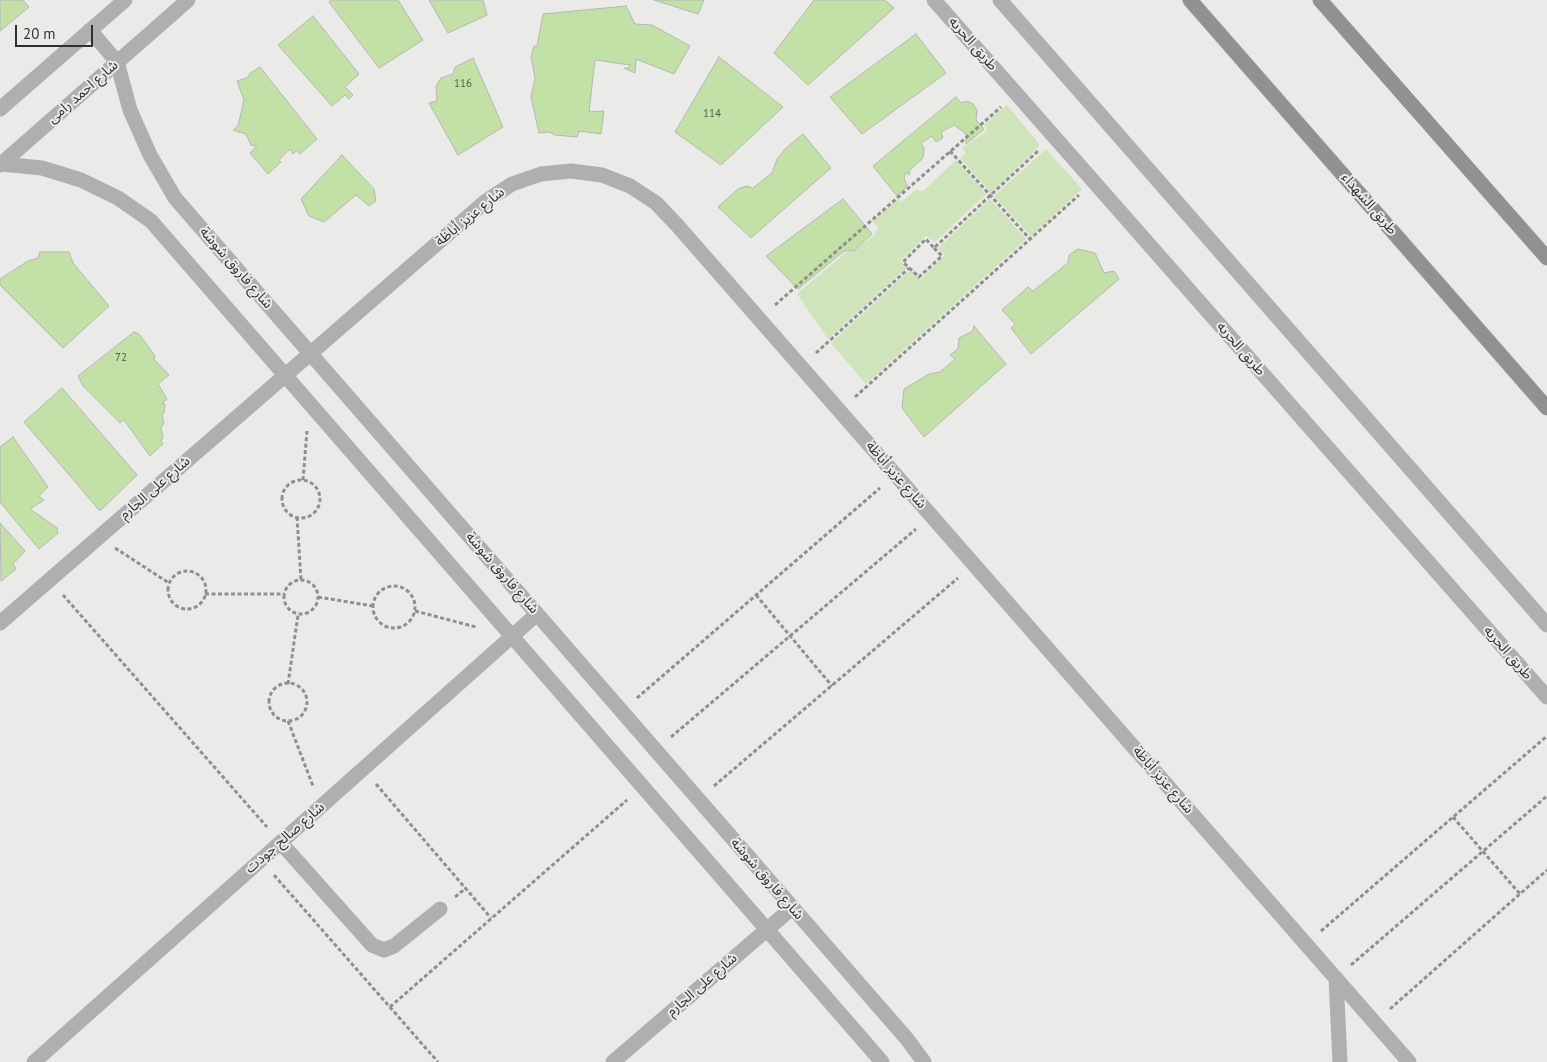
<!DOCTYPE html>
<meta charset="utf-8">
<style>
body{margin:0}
#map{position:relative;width:1547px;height:1062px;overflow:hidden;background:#eaebe8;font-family:"PT Sans",sans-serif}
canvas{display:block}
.scale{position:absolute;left:15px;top:25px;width:78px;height:22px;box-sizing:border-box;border:2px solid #30312f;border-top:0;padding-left:6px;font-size:15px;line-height:18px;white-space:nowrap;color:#30312f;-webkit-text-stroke:4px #eaebe8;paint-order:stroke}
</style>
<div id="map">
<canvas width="1547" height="1062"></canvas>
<div class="scale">20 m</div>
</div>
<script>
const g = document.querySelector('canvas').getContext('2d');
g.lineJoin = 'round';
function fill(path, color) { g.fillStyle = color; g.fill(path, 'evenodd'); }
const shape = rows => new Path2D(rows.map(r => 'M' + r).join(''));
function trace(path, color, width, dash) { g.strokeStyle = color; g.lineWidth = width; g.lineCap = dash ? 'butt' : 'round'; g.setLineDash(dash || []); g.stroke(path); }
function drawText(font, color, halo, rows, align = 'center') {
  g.font = font + ' "PT Sans","Noto Sans Arabic",sans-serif'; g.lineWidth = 4; g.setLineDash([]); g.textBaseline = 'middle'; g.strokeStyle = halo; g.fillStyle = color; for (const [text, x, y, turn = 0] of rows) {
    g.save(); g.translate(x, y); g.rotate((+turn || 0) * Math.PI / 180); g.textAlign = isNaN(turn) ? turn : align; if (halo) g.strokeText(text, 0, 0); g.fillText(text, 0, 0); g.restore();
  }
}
const green = shape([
 [1007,105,1040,145,991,193,960,158,966,153,962,148,987,131,984,124],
 [1046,149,1082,189,1031,236,994,196],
 [956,160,986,194,935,242,926,236,900,261,907,267,828,339,797,294,845,253,853,252,874,235,878,228,873,221,898,199,901,202,917,189,922,192],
 [990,199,1026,239,866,384,831,343,910,270,921,279,945,255,938,248]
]);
const building = shape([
 [0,0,23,0,29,7,0,31,0,0],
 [331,0,398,0,423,40,379,68,329,2,331,0],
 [429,0,483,0,487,15,448,33,429,0],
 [654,0,704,0,698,14,654,0],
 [814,0,885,0,894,8,808,85,774,53,814,0],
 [626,6,635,24,652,25,690,46,674,74,636,59,635,73,624,68,629,68,630,65,595,60,589,112,604,111,601,134,579,131,577,137,555,135,549,132,539,133,531,97,535,78,531,57,534,46,537,47,543,14,626,6],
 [313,16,359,74,345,87,353,95,349,99,345,95,332,106,278,45,313,16],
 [916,34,946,73,862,134,830,97,916,34],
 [719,57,783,107,721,165,675,132,719,57],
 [473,58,503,127,458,155,429,103,437,101,436,86,441,78,453,74,455,67,473,58],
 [260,67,317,139,300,154,297,150,293,154,290,149,279,160,281,162,268,174,250,153,257,146,251,145,246,134,233,130,238,126,244,100,237,81,249,77,249,74,260,67],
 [956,97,961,103,967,101,973,104,977,110,976,120,984,129,966,144,966,134,954,125,941,132,943,138,936,142,932,136,921,143,924,148,923,158,910,170,909,175,906,172,904,178,907,186,897,196,873,166,956,97],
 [803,134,831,168,751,238,718,207,738,189,747,186,753,188,772,173,777,159,785,149,803,134],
 [342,155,374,189,376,201,369,206,356,195,324,222,309,216,301,199,342,155],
 [843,199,872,234,854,251,844,251,798,289,766,256,843,199],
 [1078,249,1095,253,1104,273,1114,271,1119,279,1031,354,1011,328,1015,324,1002,310,1028,287,1033,291,1068,263,1069,255,1078,249],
 [40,252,69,252,73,263,109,306,63,348,0,285,0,279,28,261,38,258,40,252],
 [974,326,1006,364,924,437,902,408,904,389,929,374,940,372,955,359,950,355,958,349,959,338,973,331,974,326],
 [134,332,139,334,155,356,154,359,169,375,158,384,167,399,162,403,165,404,164,413,162,414,164,424,161,427,163,438,161,441,163,444,150,456,124,420,120,423,83,386,78,376,134,332],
 [62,388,137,475,100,511,24,422,62,388],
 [13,437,48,487,39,496,44,500,30,509,57,528,58,533,39,549,0,502,0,447,13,437],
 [0,523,25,551,13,564,16,569,1,581,0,523]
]);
const path = shape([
 [950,151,1030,239],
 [934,248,942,256,919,277,903,262,926,239,934,248,1039,150],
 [775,305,1001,107],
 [816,353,909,268],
 [855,397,1079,195],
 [303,480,307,431],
 '282 499a19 19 0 1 1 38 0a19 19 0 1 1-38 0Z',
 [297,517,301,580],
 [115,548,169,583],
 '168 590a19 19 0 1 1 38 0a19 19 0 1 1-38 0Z',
 '284 597a17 17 0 1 1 34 0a17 17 0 1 1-34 0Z',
 '373 607a21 21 0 1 1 42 0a21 21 0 1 1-42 0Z',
 [205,594,284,594],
 [63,595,267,827],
 [756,595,832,686],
 [318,597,373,606],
 [415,611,476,627],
 '269 702a19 19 0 1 1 38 0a19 19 0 1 1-38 0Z',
 [288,684,298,615],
 [637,698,880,488],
 [288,721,313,786],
 [671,737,916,529],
 [376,784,491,918],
 [714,786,958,578],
 [1453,817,1520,894],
 [274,875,438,1062],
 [455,897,466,888],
 [1321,931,1547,736],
 [1351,965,1547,796],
 [390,1007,627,800],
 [1390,1009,1547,870]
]);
const service = shape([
 [281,843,372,945,384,950,394,946,440,909]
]);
const minor = shape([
 [117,62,130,110,150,155,175,198,907,1039,924,1062],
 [1,164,42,168,81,180,118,198,151,221,882,1062],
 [0,623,486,201,512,184,541,174,571,171,602,175,630,186,656,203,677,225,1409,1062],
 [1336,978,1340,1062],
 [34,1062,537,614],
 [613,1062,792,908]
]);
const tertiary = shape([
 [934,0,1547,697],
 [1000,0,1547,625],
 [90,30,117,62],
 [0,109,125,0],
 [0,165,188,0]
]);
const secondary = shape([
 [1190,0,1547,408],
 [1320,0,1547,258]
]);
const numberNames = [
 ["116",463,84],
 ["114",712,114],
 ["72",121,358]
];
const streetNames = [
 ["طريق الحريه",973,44,49],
 ["شارع احمد رامى",83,92,-41],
 ["طريق الشهداء",1369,204,49],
 ["شارع عزيز أباظة",470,217,-39],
 ["شارع فاروق شوشة",236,268,49],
 ["طريق الحريه",1241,349,49],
 ["شارع عزيز أباظة",896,475,49],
 ["شارع على الجارم",155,488,-41],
 ["شارع فاروق شوشة",502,573,49],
 ["طريق الحريه",1508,653,49],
 ["شارع عزيز أباظة",1163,780,49],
 ["شارع صالح جودت",285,838,-41],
 ["شارع فاروق شوشة",767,879,49],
 ["شارع على الجارم",702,985,-41]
];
fill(green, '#cfe4bb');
fill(building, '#c3e1a6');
trace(building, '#b4b6b3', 1);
trace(path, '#8f908d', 3, [4, 2.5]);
trace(service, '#afaeb0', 15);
trace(minor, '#afaeb0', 15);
trace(tertiary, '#afaeb0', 15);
trace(secondary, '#919193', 15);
drawText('11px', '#555d4d', null, numberNames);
drawText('14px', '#30312f', '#eaebe8', streetNames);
</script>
